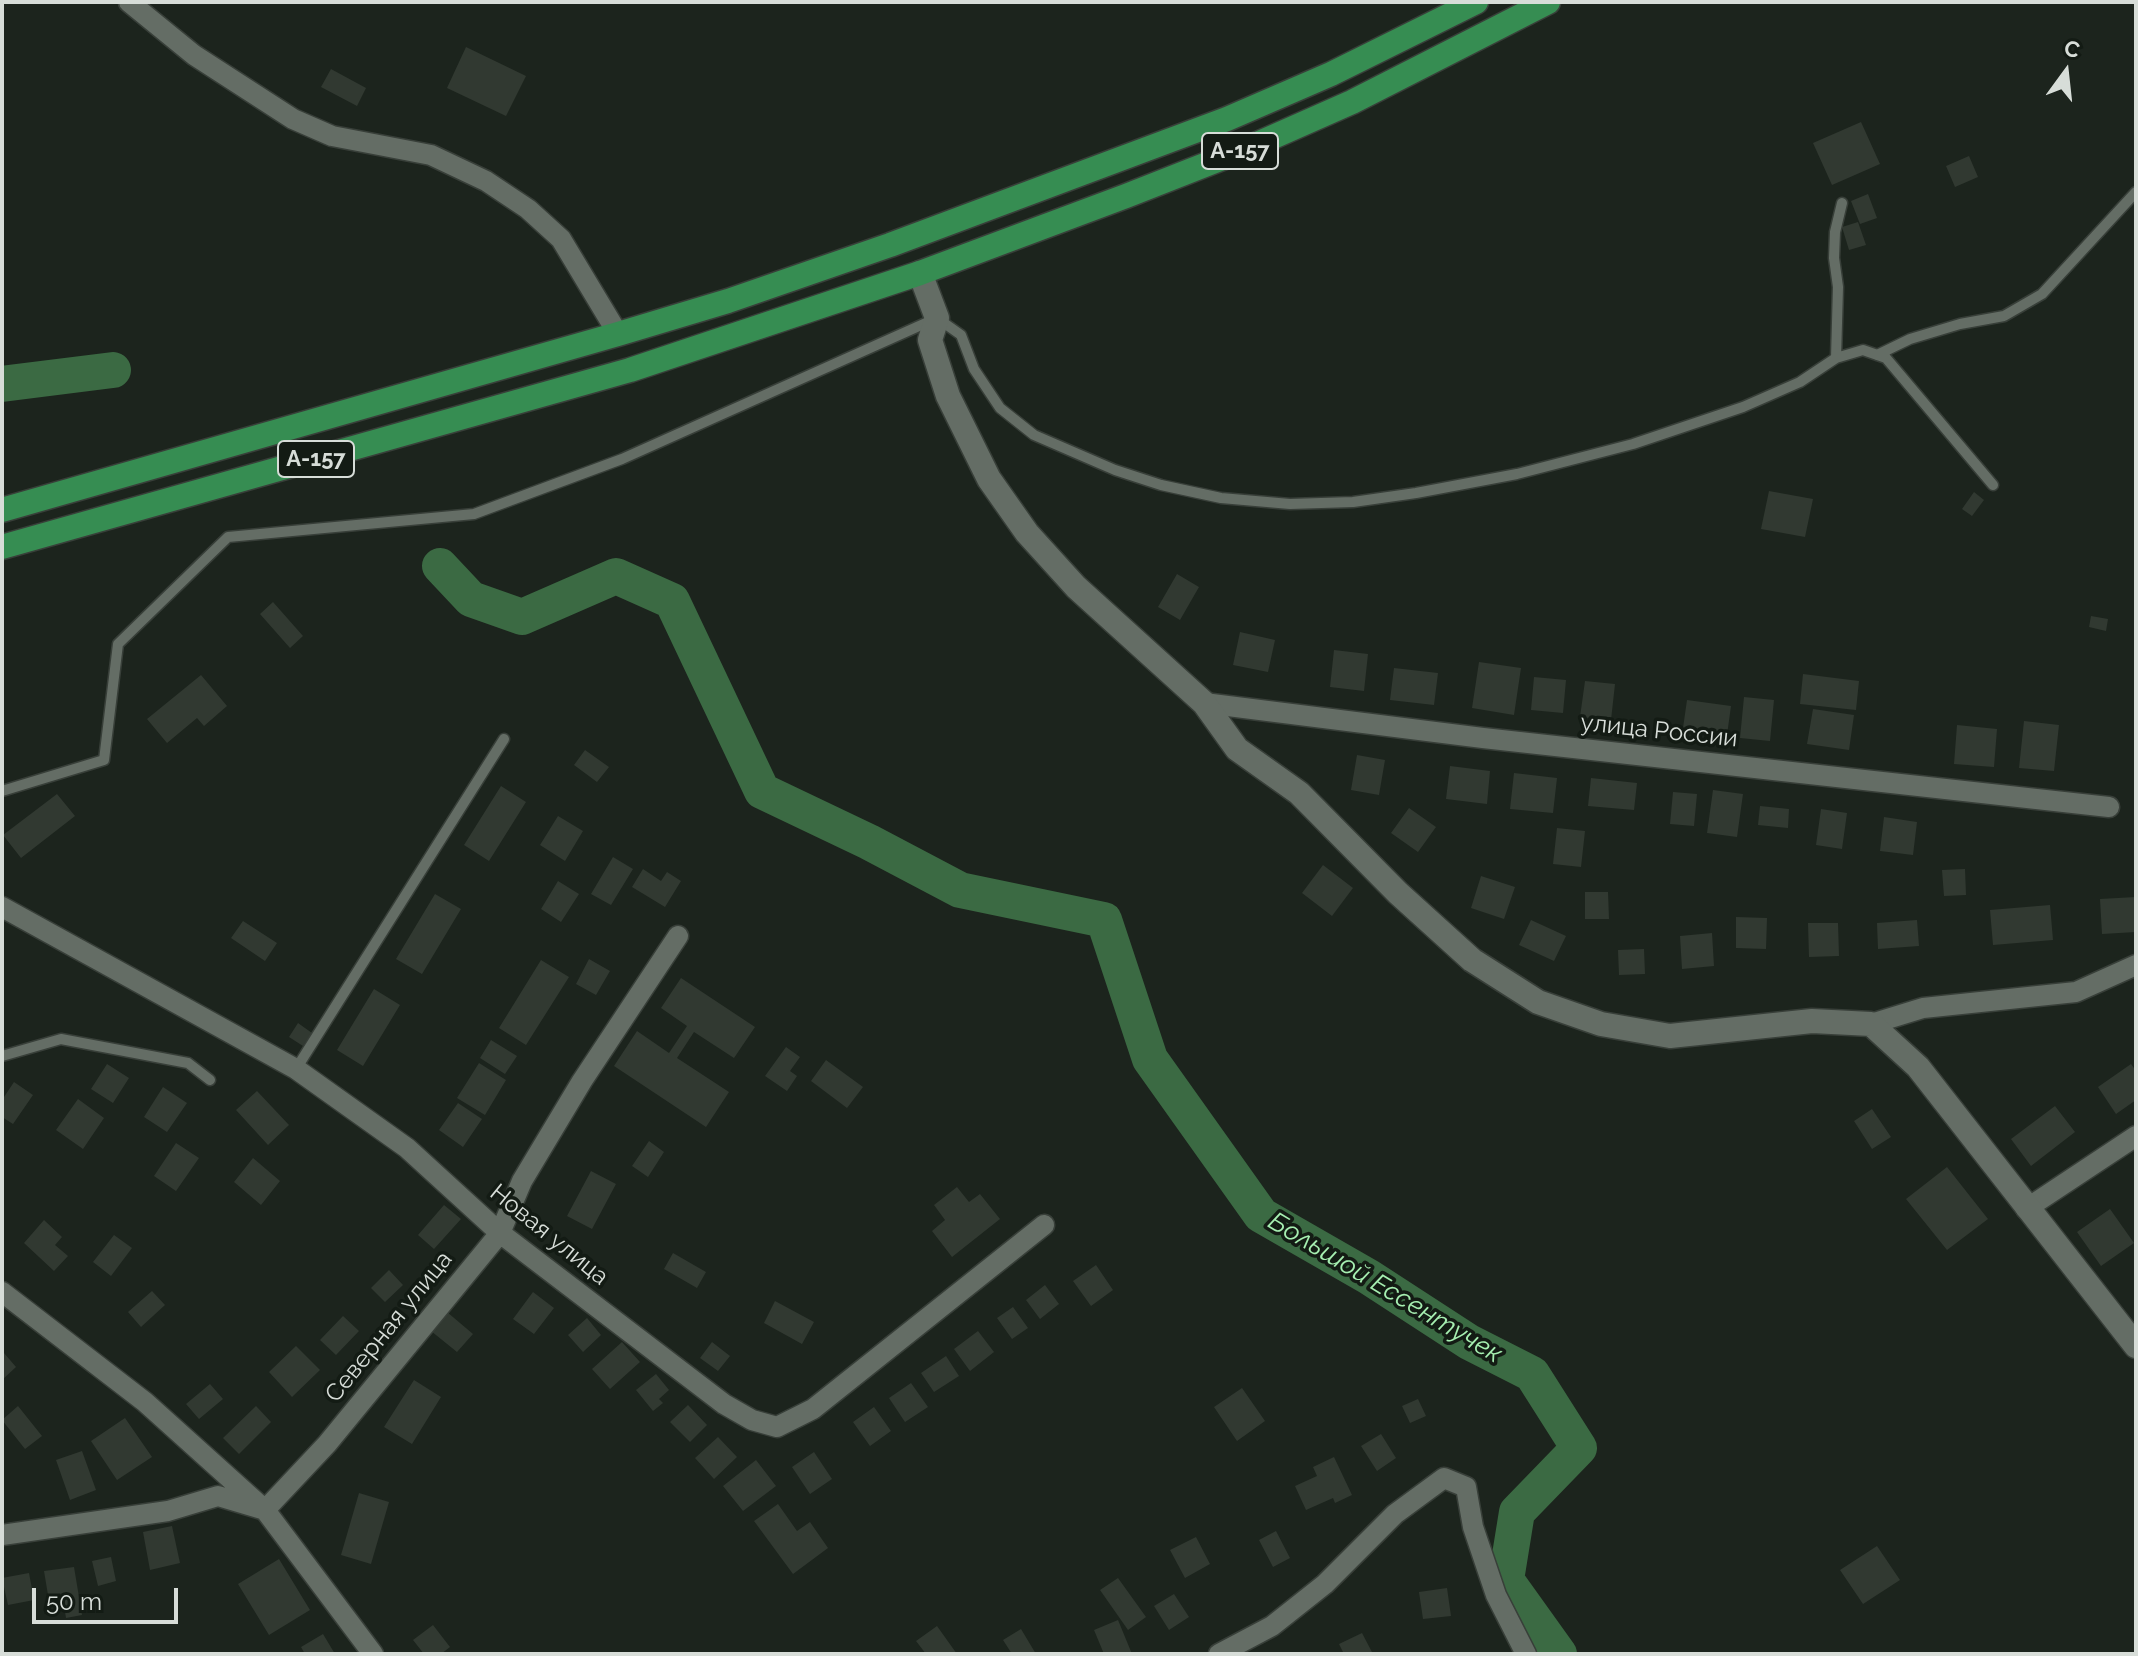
<!DOCTYPE html>
<meta charset="utf-8">
<style>
body{margin:0}
#map{position:relative;width:2138px;height:1656px;overflow:hidden;background:#1c241d;font-family:Raleway,sans-serif}
canvas{display:block}
.frame{position:absolute;inset:0;border:4px solid #d7ddd8;pointer-events:none}
.north{position:absolute;left:2026px;top:32px;width:80px;height:80px;-webkit-text-stroke:6px #131b14;paint-order:stroke;rotate:15deg;font-size:22px;font-weight:700;line-height:32px;text-align:center;color:#d7ddd8}
.north::after{content:'';display:block;margin:auto;width:28px;height:36px;background:#d7ddd8;clip-path:polygon(50% 0,100% 100%,50% 72%,0 100%)}
.scale{position:absolute;left:32px;top:1588px;width:146px;height:36px;box-sizing:border-box;border:4px solid #d7ddd8;border-top:0;padding-left:10px;font-size:24px;line-height:28px;white-space:nowrap;color:#d7ddd8;-webkit-text-stroke:6px #131b14;paint-order:stroke}
</style>
<div id="map">
<canvas width="2138" height="1656"></canvas>
<div class="frame"></div>
<div class="north">С</div>
<div class="scale">50 m</div>
</div>
<script>
const g = document.querySelector('canvas').getContext('2d');
g.lineJoin = 'round';
const shape = rows => new Path2D(rows.map(r => 'M' + r).join(''));
function trace(path, color, width, dash) { g.strokeStyle = color; g.lineWidth = width; g.lineCap = dash ? 'butt' : 'round'; g.setLineDash(dash || []); g.stroke(path); }
function fill(path, color) { g.fillStyle = color; g.fill(path, 'evenodd'); }
function drawText(font, color, halo, rows, align = 'center') {
  g.font = font + ' Raleway,sans-serif'; g.lineWidth = 7; g.setLineDash([]); g.textBaseline = 'middle'; g.strokeStyle = halo; g.fillStyle = color; for (const [text, x, y, turn = 0] of rows) {
    g.save(); g.translate(x, y); g.rotate((+turn || 0) * Math.PI / 180); g.textAlign = isNaN(turn) ? turn : align; if (halo) g.strokeText(text, 0, 0); g.fillText(text, 0, 0); g.restore();
  }
}
const river = shape([
 [2,384,113,370],
 [440,566,471,599,522,617,616,576,672,601,762,791,869,842,960,890,1104,920,1150,1059,1261,1215,1369,1277,1469,1342,1532,1374,1579,1448,1517,1512,1506,1580,1559,1654]
]);
const building = shape([
 [466,47,526,76,506,116,447,88],
 [331,69,366,88,357,106,321,87],
 [1861,122,1880,164,1832,185,1813,143],
 [1969,156,1978,177,1955,187,1946,166],
 [1868,194,1877,218,1860,224,1851,201],
 [1858,222,1866,245,1849,250,1842,227],
 [1769,491,1813,499,1805,537,1761,529],
 [1974,492,1984,500,1972,516,1962,509],
 [1177,574,1199,587,1180,620,1158,607],
 [273,602,303,636,290,648,260,614],
 [2091,616,2108,619,2106,631,2089,627],
 [1240,632,1275,640,1268,672,1233,665],
 [1334,650,1368,654,1364,691,1330,687],
 [1479,662,1521,668,1514,715,1472,708],
 [1394,668,1438,673,1434,705,1390,700],
 [1803,674,1859,681,1856,710,1800,704],
 [201,675,227,706,204,726,197,718,167,743,147,719],
 [1534,677,1566,680,1563,713,1531,710],
 [1585,681,1615,684,1611,720,1580,717],
 [1744,697,1774,700,1770,741,1740,738],
 [1687,700,1731,706,1727,735,1683,728],
 [1813,709,1854,715,1849,750,1807,744],
 [2024,721,2059,725,2054,771,2019,768],
 [1957,725,1997,729,1994,767,1954,764],
 [585,750,609,767,597,782,574,765],
 [1357,755,1385,760,1379,795,1351,790],
 [1450,766,1490,771,1487,804,1446,799],
 [1514,773,1557,778,1553,813,1510,809],
 [1591,778,1637,783,1634,810,1588,806],
 [501,786,526,802,489,861,464,845],
 [1713,790,1743,794,1737,837,1707,833],
 [1673,792,1697,794,1694,826,1670,824],
 [57,794,75,816,21,858,3,835],
 [1760,806,1789,809,1788,828,1758,825],
 [1409,808,1436,827,1418,852,1391,833],
 [1821,809,1847,813,1842,849,1816,845],
 [558,816,583,831,565,861,540,845],
 [1884,817,1917,822,1913,855,1880,851],
 [1557,828,1585,831,1581,867,1553,864],
 [613,857,633,869,611,905,591,894],
 [1323,865,1353,888,1332,916,1302,893],
 [643,869,661,881,667,872,681,881,665,907,632,887],
 [1965,869,1966,895,1944,896,1942,870],
 [1481,876,1515,887,1504,919,1471,908],
 [558,881,579,894,561,922,541,909],
 [1585,892,1608,892,1609,919,1585,919],
 [435,894,461,909,422,974,396,959],
 [2136,897,2136,932,2102,934,2100,899],
 [2050,905,2053,940,1993,945,1990,910],
 [1736,917,1767,918,1766,949,1736,948],
 [1531,920,1566,936,1554,961,1519,945],
 [1917,920,1919,946,1878,949,1877,923],
 [243,921,277,943,265,961,231,938],
 [1808,923,1838,923,1839,956,1809,957],
 [1712,933,1714,966,1682,969,1680,936],
 [1644,949,1645,974,1619,975,1618,950],
 [589,959,610,971,596,995,576,984],
 [541,960,569,977,526,1045,499,1028],
 [681,978,755,1027,734,1058,694,1032,677,1058,729,1092,706,1127,614,1066,637,1031,669,1053,687,1026,661,1008],
 [374,989,400,1005,363,1066,337,1050],
 [298,1023,312,1033,303,1046,289,1037],
 [491,1040,517,1056,505,1074,480,1058],
 [786,1047,800,1057,790,1071,797,1076,787,1091,765,1076],
 [826,1060,863,1087,847,1108,811,1081],
 [479,1063,506,1080,485,1115,457,1098],
 [107,1064,129,1078,113,1103,91,1089],
 [2131,1064,2136,1071,2136,1100,2116,1114,2098,1087],
 [14,1082,33,1095,13,1124,2,1117,2,1100],
 [163,1087,187,1103,167,1132,144,1117],
 [257,1091,289,1125,268,1145,236,1110],
 [78,1099,104,1118,83,1149,56,1130],
 [458,1103,482,1119,463,1147,439,1130],
 [2055,1106,2075,1132,2031,1166,2011,1139],
 [1872,1109,1891,1137,1872,1149,1854,1121],
 [649,1141,664,1152,648,1177,632,1166],
 [176,1143,199,1158,176,1191,154,1176],
 [253,1158,280,1181,261,1205,234,1182],
 [1947,1167,1988,1219,1947,1250,1906,1199],
 [591,1171,616,1184,592,1229,567,1216],
 [957,1187,969,1202,980,1194,1000,1219,952,1257,932,1231,945,1220,934,1205],
 [444,1205,461,1219,434,1249,418,1235],
 [2110,1209,2134,1243,2101,1266,2077,1232],
 [44,1220,62,1237,55,1245,68,1256,54,1271,24,1243],
 [114,1235,132,1248,111,1276,93,1262],
 [673,1253,706,1272,697,1288,664,1269],
 [1096,1265,1113,1290,1091,1306,1073,1281],
 [389,1270,403,1285,385,1302,371,1288],
 [1045,1285,1059,1304,1040,1319,1026,1300],
 [152,1291,165,1305,141,1327,128,1312],
 [533,1292,554,1308,534,1334,513,1319],
 [775,1301,814,1322,802,1344,764,1323],
 [1013,1307,1028,1328,1012,1339,997,1318],
 [447,1312,473,1334,457,1352,431,1331],
 [343,1316,359,1331,336,1355,320,1340],
 [587,1318,601,1335,583,1352,568,1335],
 [978,1331,994,1352,970,1371,954,1349],
 [622,1342,640,1362,610,1389,592,1369],
 [712,1342,730,1356,718,1371,700,1358],
 [296,1346,320,1370,292,1397,269,1372],
 [4,1353,16,1367,2,1380,2,1355],
 [946,1356,959,1376,934,1392,921,1373],
 [656,1374,669,1390,659,1399,663,1403,653,1411,636,1390],
 [414,1380,441,1397,412,1444,384,1427],
 [911,1383,928,1407,905,1422,889,1398],
 [210,1384,223,1399,199,1419,186,1404],
 [1242,1388,1265,1421,1237,1441,1214,1407],
 [1418,1399,1426,1416,1410,1423,1402,1406],
 [688,1405,707,1425,690,1442,670,1422],
 [18,1406,42,1436,25,1449,2,1420],
 [256,1406,271,1422,239,1454,223,1438],
 [874,1407,891,1431,870,1446,853,1422],
 [125,1418,152,1457,117,1480,91,1441],
 [1381,1434,1396,1458,1377,1471,1361,1446],
 [718,1437,737,1457,714,1479,695,1458],
 [82,1451,96,1490,70,1500,56,1460],
 [814,1452,832,1479,810,1494,792,1467],
 [1334,1457,1352,1495,1335,1503,1333,1498,1306,1510,1295,1486,1317,1476,1313,1467],
 [756,1460,776,1486,743,1511,723,1486],
 [359,1493,389,1502,371,1564,341,1555],
 [778,1504,797,1531,810,1522,828,1548,793,1574,754,1521],
 [172,1526,180,1563,150,1570,143,1532],
 [1276,1531,1290,1558,1273,1567,1259,1540],
 [1196,1537,1210,1564,1185,1578,1170,1550],
 [1877,1546,1900,1580,1863,1604,1840,1570],
 [111,1557,116,1581,98,1586,92,1561],
 [279,1559,310,1610,269,1635,238,1584],
 [74,1567,82,1615,66,1618,63,1599,49,1601,44,1571],
 [29,1573,34,1600,8,1605,2,1578],
 [1118,1578,1146,1617,1128,1630,1100,1590],
 [1447,1588,1451,1616,1423,1619,1419,1592],
 [1174,1594,1189,1617,1169,1630,1154,1606],
 [1118,1620,1132,1654,1104,1654,1094,1630],
 [433,1625,450,1647,441,1654,424,1654,413,1640],
 [937,1626,957,1654,926,1654,916,1641],
 [1021,1629,1036,1654,1012,1654,1003,1640],
 [1362,1633,1373,1654,1344,1654,1339,1644],
 [323,1634,335,1654,305,1654,301,1647]
]);
const lane = shape([
 [1877,355,1910,339,1960,324,2004,316,2042,294,2136,192],
 [1836,358,1838,287,1834,258,1835,232,1842,203],
 [2,791,104,760,118,644,228,537,474,514,622,459,937,318,961,335,974,369,1000,408,1034,435,1115,470,1161,485,1221,498,1290,504,1353,502,1416,493,1517,474,1633,444,1743,407,1800,382,1836,358,1863,350,1886,358,1993,485],
 [2,1056,61,1039,188,1063,210,1080],
 [296,1069,504,739]
]);
const street = shape([
 [129,2,194,55,293,119,332,136,431,155,486,181,528,209,561,239,618,334],
 [1204,703,1483,738,2109,807],
 [2,907,296,1069,407,1148,500,1233,724,1404,752,1420,777,1427,813,1409,1044,1225],
 [1871,1024,1923,1008,2076,992,2136,965],
 [2026,1209,2136,1136],
 [2,1292,145,1402,265,1510,373,1654],
 [2,1535,168,1511,218,1496,265,1510,327,1444,500,1233,522,1181,582,1081,678,936],
 [1219,1654,1272,1626,1325,1584,1395,1514,1444,1478,1466,1487,1473,1527,1496,1595,1526,1654]
]);
const secondary = shape([
 [920,273,937,318,930,340,948,396,989,479,1027,533,1076,587,1204,703,1237,749,1299,793,1398,893,1472,960,1538,1002,1601,1024,1670,1036,1812,1021,1871,1024,1918,1067,2136,1346]
]);
const primary = shape([
 [2,510,618,334,728,301,890,245,1227,119,1331,74,1476,2],
 [2,547,630,370,920,273,1126,196,1248,148,1352,102,1548,2]
]);
const shields = [
 [1240,151,76],
 [316,459,76]
];
const shieldNames = [
 ["А-157",1240,151],
 ["А-157",316,459]
];
const streetNames = [
 ["улица России",1659,731,6],
 ["Новая улица",549,1235,39],
 ["Северная улица",389,1327,-51]
];
const waterNames = [
 ["Большой Ессентучек",1385,1288,31]
];
trace(river, '#3b6a43', 36);
fill(building, '#313931');
trace(lane, '#383f39', 13);
trace(street, '#383f39', 23);
trace(secondary, '#383f39', 27);
trace(primary, '#383f39', 27);
trace(lane, '#646d65', 10);
trace(street, '#646d65', 20);
trace(secondary, '#646d65', 24);
trace(primary, '#368d52', 24);
for (const [x, y, w] of shields) { const box = new Path2D(); box.roundRect(x - w / 2, y - 18, w, 36, 6); g.fillStyle = '#131b14'; g.fill(box); trace(box, '#d7ddd8', 2); }
drawText('bold 22px', '#d7ddd8', null, shieldNames);
drawText('24px', '#d7ddd8', '#131b14', streetNames);
drawText('italic 26px', '#a6efb1', '#131b14', waterNames);
</script>
